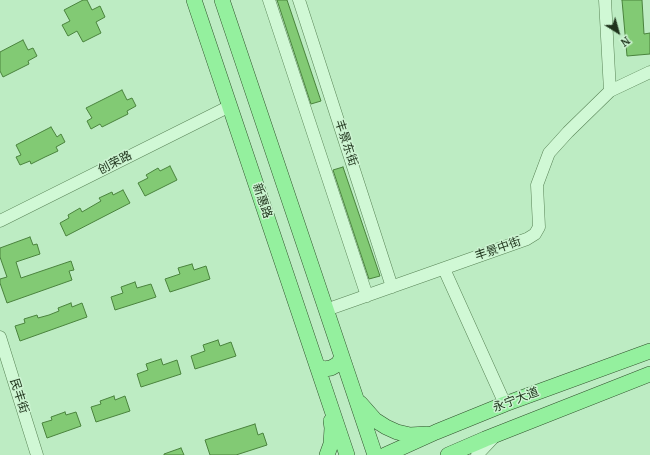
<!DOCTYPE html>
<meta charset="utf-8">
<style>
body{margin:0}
#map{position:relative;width:650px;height:455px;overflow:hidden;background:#bdecc3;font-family:"PT Serif",serif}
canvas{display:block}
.north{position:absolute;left:598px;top:12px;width:40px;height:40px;-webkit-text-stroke:3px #cdf4d2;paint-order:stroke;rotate:143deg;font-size:11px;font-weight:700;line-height:16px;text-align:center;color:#1e331b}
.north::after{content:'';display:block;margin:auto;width:14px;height:18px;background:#1e331b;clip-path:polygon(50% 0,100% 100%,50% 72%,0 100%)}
</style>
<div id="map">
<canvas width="650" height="455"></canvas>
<div class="north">N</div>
</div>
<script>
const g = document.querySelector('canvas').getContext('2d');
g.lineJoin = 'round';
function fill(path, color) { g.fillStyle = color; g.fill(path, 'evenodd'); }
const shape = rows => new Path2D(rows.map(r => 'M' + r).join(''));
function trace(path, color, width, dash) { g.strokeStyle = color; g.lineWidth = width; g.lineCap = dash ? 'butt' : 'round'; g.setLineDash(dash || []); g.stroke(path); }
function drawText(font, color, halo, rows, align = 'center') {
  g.font = font + ' "PT Serif","Noto Sans SC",serif'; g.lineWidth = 3; g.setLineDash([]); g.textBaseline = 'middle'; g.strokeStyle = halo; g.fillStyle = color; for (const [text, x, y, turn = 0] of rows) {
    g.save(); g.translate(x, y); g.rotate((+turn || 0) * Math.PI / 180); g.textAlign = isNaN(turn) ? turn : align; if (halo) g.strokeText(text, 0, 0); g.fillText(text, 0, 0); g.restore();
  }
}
const building = shape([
 [83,0,87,0,92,10,100,6,105,17,96,22,101,33,83,42,77,31,68,36,62,25,70,21,64,10,83,0],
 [277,0,287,0,321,101,311,104,277,0],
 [622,0,642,0,644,34,650,33,650,54,627,56,622,0],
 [23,40,28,50,33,48,37,56,28,61,29,64,3,77,0,71,0,52,23,40],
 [122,90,127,100,132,98,136,106,127,111,128,114,102,127,100,124,91,129,87,121,92,118,86,108,122,90],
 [51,127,57,137,61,134,65,142,56,147,58,151,45,157,31,164,30,161,20,165,16,157,21,155,16,145,51,127],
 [170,166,177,180,145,196,138,183,148,178,146,175,158,168,160,171,170,166],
 [343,167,380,276,369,279,333,170,343,167],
 [123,190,130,203,66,236,60,223,69,218,68,215,80,208,82,212,101,201,99,198,112,192,113,195,123,190],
 [30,237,33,245,37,244,40,254,16,262,21,278,71,261,74,270,69,271,72,280,7,303,0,283,0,279,7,277,0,257,0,248,30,237],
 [192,264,194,270,206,266,210,279,170,292,165,279,180,274,178,268,192,264],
 [135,282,137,288,151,284,156,297,115,310,111,297,123,293,121,287,135,282],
 [71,303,72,307,82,303,87,317,20,341,15,326,25,323,24,319,37,315,38,318,49,315,59,311,58,308,71,303],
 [218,340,220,346,231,342,236,356,195,369,191,356,205,351,203,345,218,340],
 [161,359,163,365,177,360,181,374,141,387,137,374,148,370,146,364,161,359],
 [114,396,115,400,125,396,130,411,96,422,91,407,101,404,100,401,114,396],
 [65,412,66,415,76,412,81,426,47,438,42,423,52,420,51,417,65,412],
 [255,424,258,435,263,433,267,445,236,455,210,455,205,440,255,424],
 [181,448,184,455,164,455,164,454,181,448]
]);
const minor = shape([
 [269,0,367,296],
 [299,0,392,287],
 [605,0,610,91],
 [0,221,230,106],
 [444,269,505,404],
 [326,310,527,239,535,234,539,227,537,185,549,153,568,132,610,91,650,72],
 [0,337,37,455],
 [477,455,494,437]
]);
const major = shape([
 [194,0,347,455],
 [222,0,375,455],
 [317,366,324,369,331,368,338,364,342,357],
 [360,403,375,420,386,427,397,432,410,435,427,434],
 [327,455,331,444,332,428,331,421],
 [385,455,436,432,505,404,650,351],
 [448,455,485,439,650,374]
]);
const streetNames = [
 ["丰景东街",346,143,72],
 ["创荣路",115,163,-27],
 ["新惠路",262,201,71],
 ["丰景中街",498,249,-19],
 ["民丰街",19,396,72],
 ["永宁大道",516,400,-21]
];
fill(building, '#82ca74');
trace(building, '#4a833d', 1);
trace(minor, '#598457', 13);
trace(major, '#30512c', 16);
trace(minor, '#d0f8d5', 12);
trace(major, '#94f09e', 15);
drawText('12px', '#1e331b', '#cdf4d2', streetNames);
</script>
